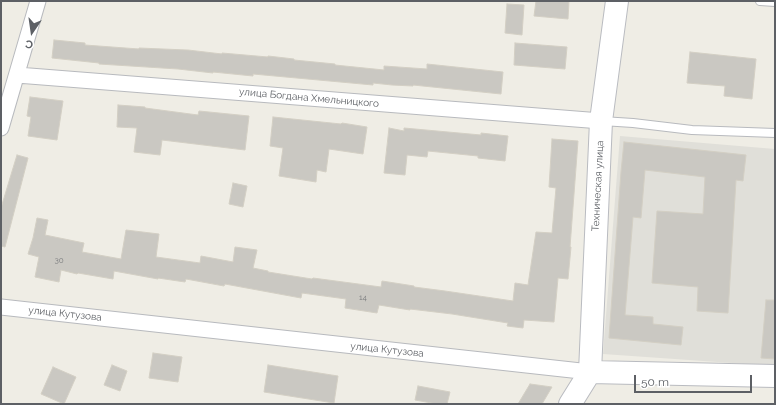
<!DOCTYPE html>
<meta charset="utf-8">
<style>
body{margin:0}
#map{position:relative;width:776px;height:405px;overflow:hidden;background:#efede5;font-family:Raleway,sans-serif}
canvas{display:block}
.frame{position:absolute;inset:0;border:2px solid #5d6065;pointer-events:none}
.north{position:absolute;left:12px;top:12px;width:40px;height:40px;-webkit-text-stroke:3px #fff;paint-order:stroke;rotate:193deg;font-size:11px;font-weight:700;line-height:16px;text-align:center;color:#5d6065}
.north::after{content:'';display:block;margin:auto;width:14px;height:18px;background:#5d6065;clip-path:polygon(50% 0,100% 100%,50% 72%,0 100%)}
.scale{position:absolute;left:634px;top:375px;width:118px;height:18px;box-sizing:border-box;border:2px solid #5d6065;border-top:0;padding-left:5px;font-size:12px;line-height:14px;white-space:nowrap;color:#5d6065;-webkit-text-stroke:3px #fff;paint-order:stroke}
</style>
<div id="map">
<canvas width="776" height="405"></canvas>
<div class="frame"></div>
<div class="north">С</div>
<div class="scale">50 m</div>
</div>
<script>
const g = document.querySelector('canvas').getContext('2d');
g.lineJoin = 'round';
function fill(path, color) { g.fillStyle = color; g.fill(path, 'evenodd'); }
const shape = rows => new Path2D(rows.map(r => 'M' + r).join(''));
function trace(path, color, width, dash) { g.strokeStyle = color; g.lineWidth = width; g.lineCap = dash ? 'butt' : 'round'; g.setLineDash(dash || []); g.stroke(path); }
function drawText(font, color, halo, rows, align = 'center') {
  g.font = font + ' Raleway,sans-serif'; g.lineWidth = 3; g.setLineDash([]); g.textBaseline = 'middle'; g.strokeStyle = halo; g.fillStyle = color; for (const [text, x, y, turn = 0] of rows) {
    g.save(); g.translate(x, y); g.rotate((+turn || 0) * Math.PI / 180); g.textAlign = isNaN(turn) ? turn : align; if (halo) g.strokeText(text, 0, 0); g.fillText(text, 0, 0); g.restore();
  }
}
const industrial = shape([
 [620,136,775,149,775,366,603,354]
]);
const building = shape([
 [536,1,569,1,568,19,534,16,536,1],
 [507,4,524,5,522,35,505,33,507,4],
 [54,40,85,43,85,45,139,49,139,48,187,50,188,50,222,54,222,53,268,57,268,56,294,59,294,60,335,64,335,65,384,70,384,66,427,69,427,64,503,72,501,94,413,85,413,86,392,85,373,83,373,85,253,74,253,76,213,72,213,73,178,69,99,64,99,63,52,58,54,40],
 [515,43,567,47,565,69,514,65,515,43],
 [690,52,756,59,752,99,724,96,725,86,687,83,690,52],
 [30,97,63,101,57,140,28,136,31,117,27,116,30,97],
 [118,105,145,107,145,108,198,115,199,111,249,116,245,150,162,140,160,155,134,152,137,128,117,127,118,105],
 [273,117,341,124,342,123,367,127,363,154,329,149,326,172,317,170,316,182,279,176,283,148,270,146,273,117],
 [389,128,404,131,404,128,481,135,481,133,508,136,505,161,478,158,478,156,428,151,427,157,407,155,405,175,384,173,389,128],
 [552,139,578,141,570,247,571,247,568,279,558,278,554,322,524,320,523,328,507,326,508,323,452,314,410,309,410,310,379,305,377,313,345,308,346,299,302,293,301,298,225,284,224,286,186,279,185,282,158,278,158,279,114,271,113,279,78,273,77,274,61,270,59,282,35,277,39,257,28,254,33,238,37,218,48,220,45,235,84,243,82,252,121,259,126,230,159,234,156,257,200,263,201,256,233,262,235,247,257,250,253,268,268,271,268,272,312,279,313,278,381,287,382,281,414,286,414,287,445,291,513,301,515,283,528,285,536,232,552,233,556,188,549,187,552,139],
 [624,142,746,155,743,181,736,180,728,313,697,311,698,287,652,283,657,211,703,214,705,177,645,170,641,218,633,217,625,315,653,317,653,324,683,327,681,345,609,338,621,172,624,142],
 [17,155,28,158,5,247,1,246,1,208,10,178,17,155],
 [233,183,247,186,243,207,229,204,233,183],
 [766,300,775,300,775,359,761,358,766,300],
 [153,353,182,357,178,382,149,378,153,353],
 [112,365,127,371,120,391,104,385,112,365],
 [268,365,338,376,334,403,264,392,268,365],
 [53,367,76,377,64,404,41,394,53,367],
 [530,384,552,387,542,404,518,404,530,384],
 [418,386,450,392,447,404,437,404,415,400,418,386]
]);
const lane = shape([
 [760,1,775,2],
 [602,121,633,123,692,130,775,133]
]);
const street = shape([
 [17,75,601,121],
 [1,128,38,1],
 [1,307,590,372]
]);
const secondary = shape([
 [590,372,775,376],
 [570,404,590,372,601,121,617,1]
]);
const numberNames = [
 ["30",59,261],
 ["14",363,298]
];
const streetNames = [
 ["улица Богдана Хмельницкого",309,98,5],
 ["Техническая улица",598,186,-87],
 ["улица Кутузова",65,314,6],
 ["улица Кутузова",387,350,6]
];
fill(industrial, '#e0dfd9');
fill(building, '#cac8c2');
trace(building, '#d3cfc4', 1);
trace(lane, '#b8babe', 10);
trace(street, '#b8babe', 17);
trace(secondary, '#b9bbc0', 24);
trace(lane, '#fff', 8);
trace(street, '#fff', 15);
trace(secondary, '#fff', 22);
drawText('8px', '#787a7c', null, numberNames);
drawText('10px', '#5d6065', '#fff', streetNames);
</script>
